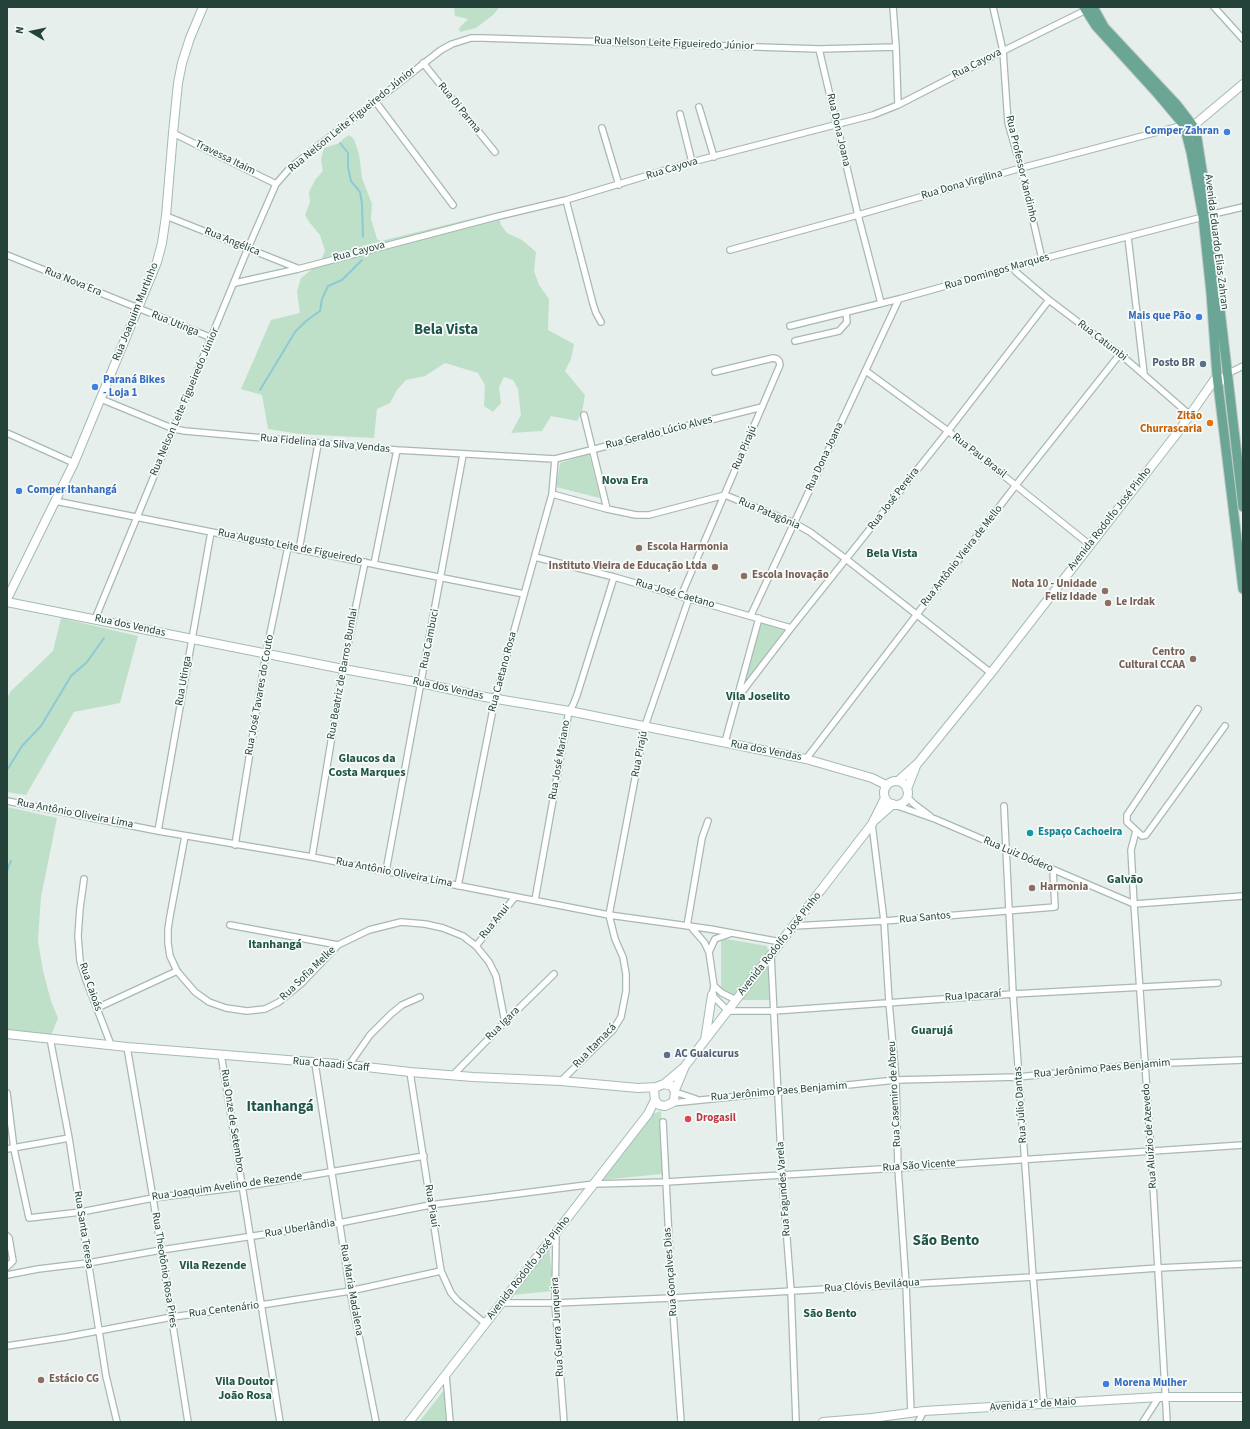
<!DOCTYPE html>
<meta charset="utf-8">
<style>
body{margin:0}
#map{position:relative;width:1250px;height:1429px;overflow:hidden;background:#e6efeb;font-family:"Source Sans 3",sans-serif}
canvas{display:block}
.frame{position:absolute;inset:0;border:8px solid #24423a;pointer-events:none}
.north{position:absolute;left:12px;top:12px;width:40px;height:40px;-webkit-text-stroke:3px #f7fbf9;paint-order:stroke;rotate:279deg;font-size:11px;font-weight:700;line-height:16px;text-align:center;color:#24423a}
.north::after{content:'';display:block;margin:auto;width:14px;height:18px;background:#24423a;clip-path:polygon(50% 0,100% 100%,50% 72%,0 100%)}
</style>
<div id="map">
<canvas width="1250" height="1429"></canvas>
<div class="frame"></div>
<div class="north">N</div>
</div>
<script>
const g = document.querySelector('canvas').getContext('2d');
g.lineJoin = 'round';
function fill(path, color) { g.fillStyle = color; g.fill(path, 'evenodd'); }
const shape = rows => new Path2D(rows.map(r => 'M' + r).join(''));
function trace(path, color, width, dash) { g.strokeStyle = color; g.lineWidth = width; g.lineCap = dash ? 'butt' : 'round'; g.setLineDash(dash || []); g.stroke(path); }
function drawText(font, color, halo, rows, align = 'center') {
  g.font = font + ' "Source Sans 3",sans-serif'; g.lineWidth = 3.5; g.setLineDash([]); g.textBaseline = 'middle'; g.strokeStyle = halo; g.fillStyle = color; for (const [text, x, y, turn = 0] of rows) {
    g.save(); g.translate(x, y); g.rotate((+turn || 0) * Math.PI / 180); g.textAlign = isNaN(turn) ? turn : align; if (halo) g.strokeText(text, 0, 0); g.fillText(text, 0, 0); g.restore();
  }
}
const green = shape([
 [454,7,503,7,499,8,493,15,476,28,460,32,459,28,468,19,455,16],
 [349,135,354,139,359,154,362,178,372,204,371,219,377,239,381,241,498,212,501,225,507,233,522,240,536,252,534,271,539,285,549,299,548,330,574,344,571,359,565,371,585,395,582,412,577,421,551,416,542,431,511,433,521,415,518,389,513,380,504,377,499,387,501,403,493,412,484,406,485,385,478,373,445,363,425,376,406,380,397,390,390,403,377,409,374,438,299,434,268,429,262,395,241,389,271,320,300,313,297,291,301,278,320,263,325,251,320,235,310,223,305,215,310,202,309,192,315,180,323,171,321,160,324,148,340,143,343,139],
 [589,454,600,498,556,487,560,463],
 [61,618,138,636,120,703,74,712,26,795,7,792,7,698,11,691,53,651],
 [762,621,785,629,742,688],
 [7,807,57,818,41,897,38,941,43,971,51,1001,58,1018,50,1038,7,1034],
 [721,938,767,946,770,960,772,1000,738,1000,721,990],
 [661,1111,662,1174,602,1180,604,1176,649,1115],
 [549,1248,554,1291,512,1295],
 [444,1390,446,1422,419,1422]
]);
const stream = shape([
 [340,143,348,153,348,167,351,181,360,192,362,204,363,237],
 [260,390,295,332,306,321,320,311,322,299,328,286,342,280,362,260],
 [7,770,22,746,41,726,71,676,87,662,104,638],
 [7,872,9,865,11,861],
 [7,874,7,891]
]);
const street = shape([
 [893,7,896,47,898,105],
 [993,7,1003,51,1008,123,1021,168,1042,259],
 [1214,7,1243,39],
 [819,49,858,215,881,303],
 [423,63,495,152],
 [375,101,453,205],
 [699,107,714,157],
 [680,114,692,162],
 [602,128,619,185],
 [173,133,276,184],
 [566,200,593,304,596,313,601,322],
 [1209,215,1243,207],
 [166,216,297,268],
 [1128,237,1144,374],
 [730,250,858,215,1021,168,1184,125],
 [7,255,212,338],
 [1013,267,1016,272,1049,300,1120,354,1190,415],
 [235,283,298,269,499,216,566,200,692,162,873,115,898,105,1003,51,1088,9],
 [790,326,899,299,1042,259,1203,217],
 [795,341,839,331,847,322,846,312],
 [866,371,948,431,1090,545],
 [1227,374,1243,366],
 [101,399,174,429,185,431,397,450,555,459,762,407],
 [584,415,607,509],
 [7,433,74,463],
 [552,494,607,509,636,515,649,515,725,495,794,523,810,532,846,559,991,673],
 [55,501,524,594],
 [299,550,318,444],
 [535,557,614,577,791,628],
 [374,564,397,450],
 [681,596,780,365,779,361,777,359,773,358,715,372],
 [751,615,899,299],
 [95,619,248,248,276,184,290,168,441,50,452,44,471,38,483,38,819,49,896,47],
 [738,697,791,628,948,431,1049,300],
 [1198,709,1127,815,1127,822,1142,836,1146,835,1225,726],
 [725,742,759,618],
 [806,759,1016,485,1120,354],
 [907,797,914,804,930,816],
 [7,801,158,831,312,857,609,915,710,929,781,942],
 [895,805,935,819,1134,904,1243,896],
 [1004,806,1013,994,1033,1277,1044,1404],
 [872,824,884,921,889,1002,896,1080,898,1168,906,1284,911,1413],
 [158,831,211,532],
 [1136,831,1131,850,1134,904,1151,1151,1167,1422],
 [185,836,170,916,168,929,168,943,170,956,177,971,195,992,209,1002,226,1008,247,1011,265,1009,279,1002,302,983,338,945,369,930,401,922,425,924,443,928,463,936,476,946,489,962,496,976,505,1022],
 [235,845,266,653,288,547],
 [312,857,343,669,365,562],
 [386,871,463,455],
 [84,879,80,908,78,936,80,961,86,980,111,1045],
 [458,886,495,699,552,494,555,459],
 [535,900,569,711,573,705,577,695,614,577],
 [230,925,338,945],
 [687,926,702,838,708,821],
 [794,926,884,921,1055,907,1053,870],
 [691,927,704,942,709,952,714,986,712,995,728,1011,774,1011,1013,994,1218,983],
 [476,946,515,897],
 [709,952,715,939,729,934],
 [771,955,782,1175,791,1291,796,1422],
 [714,986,722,993,736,1000],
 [97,1008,177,971],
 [50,1038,69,1138,106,1376,117,1422],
 [127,1047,153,1198,188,1422],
 [221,1054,280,1422],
 [315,1063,350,1291,376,1422],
 [349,1065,370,1035,391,1014,402,1005,420,997],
 [410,1072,441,1271,451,1293,457,1300,486,1324],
 [453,1075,505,1022,554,974],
 [561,1081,613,1030,621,1017,626,991,626,974,623,957,615,939,609,915,645,726,689,598],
 [675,1092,696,1099],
 [7,1093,14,1149,29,1218,81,1212,153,1198,242,1187,424,1156],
 [672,1103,896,1080,1018,1077,1145,1064,1243,1060],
 [663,1122,672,1298,681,1422],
 [7,1149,69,1138],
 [556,1233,555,1303,564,1422],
 [7,1236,9,1238,13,1261,7,1267],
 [7,1275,38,1269,88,1263,161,1250,339,1223,430,1205,594,1184,666,1182,898,1168,1243,1145],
 [502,1303,555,1303,672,1298,1033,1277,1158,1268,1243,1264],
 [7,1346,66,1337,172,1317,261,1305,350,1291,441,1271],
 [446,1375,450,1422],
 [918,1422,924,1411],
 [1143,1422,1159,1397]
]);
const secondary = shape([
 [1188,127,1193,126,1243,84],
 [7,599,74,463,157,262,162,243,166,216,173,133,178,83,182,63,190,38,203,7],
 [7,602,343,669,421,683,485,697,569,711,806,759,872,778,886,785],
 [898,781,918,763,991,673,1178,432,1217,376,1229,383],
 '884 793a12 12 0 1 1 24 0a12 12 0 1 1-24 0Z',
 [907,789,916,766],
 [875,820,893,804],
 [7,1034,127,1047,349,1065,410,1072,473,1077,561,1081,638,1088,656,1087],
 [705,1040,712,995],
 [664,1084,672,1086,675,1092,674,1100,672,1103,665,1106,659,1105,655,1100,654,1091,656,1087,664,1084,683,1068],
 [675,1090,685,1066,872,824,885,798],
 [409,1422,648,1114,655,1100],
 [823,1422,872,1418,924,1411,1159,1397,1243,1397]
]);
const primary = shape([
 [1084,7,1096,26,1157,93,1184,125,1191,152,1203,217,1211,293,1217,376,1243,589],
 [1093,7,1104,27,1177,105,1193,126,1197,138,1209,215,1243,507]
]);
const markers = [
 [1227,132,4,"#3f7fe0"],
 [1199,317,4,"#3f7fe0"],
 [1203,364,4,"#5c6f8a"],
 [95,387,4,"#3f7fe0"],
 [1210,423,4,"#e8710a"],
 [19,491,4,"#3f7fe0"],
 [639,548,4,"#8d6e63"],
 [715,567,4,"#8d6e63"],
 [744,576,4,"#8d6e63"],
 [1105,591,4,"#8d6e63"],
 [1108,603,4,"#8d6e63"],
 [1193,659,4,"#8d6e63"],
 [1030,833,4,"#0f9aa8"],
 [1032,888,4,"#8d6e63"],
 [667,1055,4,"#5c6f8a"],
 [688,1119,4,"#e0444e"],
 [41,1380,4,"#8d6e63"],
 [1106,1384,4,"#3f7fe0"]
];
const streetNames = [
 ["Rua Nelson Leite Figueiredo Júnior",674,44,2],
 ["Rua Cayova",977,64,-27],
 ["Rua Di Parma",459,108,51],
 ["Rua Nelson Leite Figueiredo Júnior",352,120,-39],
 ["Rua Dona Joana",838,130,77],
 ["Travessa Itaim",225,158,26],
 ["Rua Cayova",672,169,-17],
 ["Rua Professor Xandinho",1021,169,77],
 ["Rua Dona Virgilina",962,185,-16],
 ["Rua Angélica",232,242,22],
 ["Avenida Eduardo Elias Zahran",1216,242,83],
 ["Rua Cayova",359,252,-15],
 ["Rua Domingos Marques",997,272,-16],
 ["Rua Nova Era",73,282,22],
 ["Rua Joaquim Murtinho",136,312,-68],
 ["Rua Utinga",175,324,22],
 ["Rua Catumbi",1102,341,38],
 ["Rua Nelson Leite Figueiredo Júnior",185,402,-67],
 ["Rua Geraldo Lúcio Alves",659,433,-14],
 ["Rua Fidelina da Silva Vendas",325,444,5],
 ["Rua Pirajú",745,448,-67],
 ["Rua Pau Brasil",979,456,38],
 ["Rua Dona Joana",825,457,-65],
 ["Rua José Pereira",894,499,-52],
 ["Rua Patagônia",769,514,23],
 ["Avenida Rodolfo José Pinho",1110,519,-52],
 ["Rua Augusto Leite de Figueiredo",290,547,11],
 ["Rua Antônio Vieira de Mello",962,556,-52],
 ["Rua José Caetano",675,594,16],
 ["Rua dos Vendas",130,626,12],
 ["Rua Cambuci",430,639,-79],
 ["Rua Caetano Rosa",503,672,-75],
 ["Rua Beatriz de Barros Bumlai",343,674,-80],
 ["Rua Utinga",184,681,-80],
 ["Rua dos Vendas",448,689,12],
 ["Rua José Tavares do Couto",260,695,-80],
 ["Rua dos Vendas",766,751,11],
 ["Rua Pirajú",640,754,-79],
 ["Rua José Mariano",560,760,-80],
 ["Rua Antônio Oliveira Lima",75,814,11],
 ["Rua Luiz Dódero",1018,855,23],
 ["Rua Antônio Oliveira Lima",394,873,11],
 ["Rua Santos",925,918,-5],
 ["Rua Anui",495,922,-51],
 ["Avenida Rodolfo José Pinho",780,944,-52],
 ["Rua Sofia Melke",308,974,-44],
 ["Rua Caioás",90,987,71],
 ["Rua Ipacaraí",973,996,-4],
 ["Rua Igara",503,1024,-45],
 ["Rua Itamacá",595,1046,-46],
 ["Rua Chaadi Scaff",331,1065,5],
 ["Rua Jerônimo Paes Benjamim",1102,1069,-5],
 ["Rua Jerônimo Paes Benjamim",779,1092,-5],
 ["Rua Casemiro de Abreu",895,1094,-93],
 ["Rua Júlio Dantas",1021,1105,-94],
 ["Rua Onze de Setembro",232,1121,81],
 ["Rua Aluízio de Azevedo",1150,1136,-94],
 ["Rua São Vicente",919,1166,-4],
 ["Rua Joaquim Avelino de Rezende",227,1187,-8],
 ["Rua Fagundes Varela",784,1189,-94],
 ["Rua Piauí",431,1206,81],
 ["Rua Uberlândia",300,1229,-9],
 ["Rua Santa Teresa",83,1230,81],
 ["Avenida Rodolfo José Pinho",529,1268,-52],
 ["Rua Theotônio Rosa Pires",164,1270,81],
 ["Rua Gonçalves Dias",671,1272,-94],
 ["Rua Clóvis Beviláqua",872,1286,-4],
 ["Rua Maria Madalena",351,1290,80],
 ["Rua Centenário",224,1310,-7],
 ["Rua Guerra Junqueira",558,1327,-93],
 ["Avenida 1º de Maio",1033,1405,-4]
];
const shopNames = [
 ["Comper Zahran",1219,132,"right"],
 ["Mais que Pão",1191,317,"right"],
 ["Paraná Bikes",103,381],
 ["- Loja 1",103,394],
 ["Comper Itanhangá",27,491],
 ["Morena Mulher",1114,1384]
];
const serviceNames = [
 ["Posto BR",1195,364],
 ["AC Guaicurus",675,1055,"left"]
];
const foodNames = [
 ["Zitão",1202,417],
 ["Churrascaria",1202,430]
];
const educationNames = [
 ["Escola Harmonia",647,548],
 ["Instituto Vieira de Educação Ltda",707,567,"right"],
 ["Escola Inovação",752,576],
 ["Nota 10 - Unidade",1097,585,"right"],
 ["Feliz Idade",1097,598,"right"],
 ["Le Irdak",1116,603],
 ["Centro",1185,653,"right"],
 ["Cultural CCAA",1185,666,"right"],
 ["Harmonia",1040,888],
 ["Estácio CG",49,1380]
];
const cultureNames = [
 ["Espaço Cachoeira",1038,833]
];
const healthNames = [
 ["Drogasil",696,1119]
];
const neighbourhoodNames = [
 ["Nova Era",625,481],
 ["Bela Vista",892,554],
 ["Vila Joselito",758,697],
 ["Glaucos da",367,759],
 ["Costa Marques",367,773],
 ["Galvão",1125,880],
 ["Itanhangá",275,945],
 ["Guarujá",932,1031],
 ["Vila Rezende",213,1266],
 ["São Bento",830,1314],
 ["Vila Doutor",245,1382],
 ["João Rosa",245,1396]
];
const districtNames = [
 ["Bela Vista",446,331],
 ["Itanhangá",280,1108],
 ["São Bento",946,1242]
];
fill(green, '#bfe0c8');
trace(stream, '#8ec9d4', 2);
trace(street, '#a8b8b2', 8);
trace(secondary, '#a4bbb3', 10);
trace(primary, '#c2cac8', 11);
trace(street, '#fff', 5.5);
trace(secondary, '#fff', 8);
trace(primary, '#6aa596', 9);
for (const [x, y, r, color] of markers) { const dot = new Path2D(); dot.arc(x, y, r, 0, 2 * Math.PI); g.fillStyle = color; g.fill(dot); trace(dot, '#f7fbf9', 1.5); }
drawText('11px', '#24423a', '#f7fbf9', streetNames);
drawText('bold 11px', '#366cbe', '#f7fbf9', shopNames, 'left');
drawText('bold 11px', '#4e5e75', '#f7fbf9', serviceNames, 'right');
drawText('bold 11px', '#c56008', '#f7fbf9', foodNames, 'right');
drawText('bold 11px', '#785e54', '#f7fbf9', educationNames, 'left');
drawText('bold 11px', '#0d838f', '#f7fbf9', cultureNames, 'left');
drawText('bold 11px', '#be3a42', '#f7fbf9', healthNames, 'left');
drawText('bold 12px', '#1f5548', '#f7fbf9', neighbourhoodNames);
drawText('bold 15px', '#1f5548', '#f7fbf9', districtNames);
</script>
